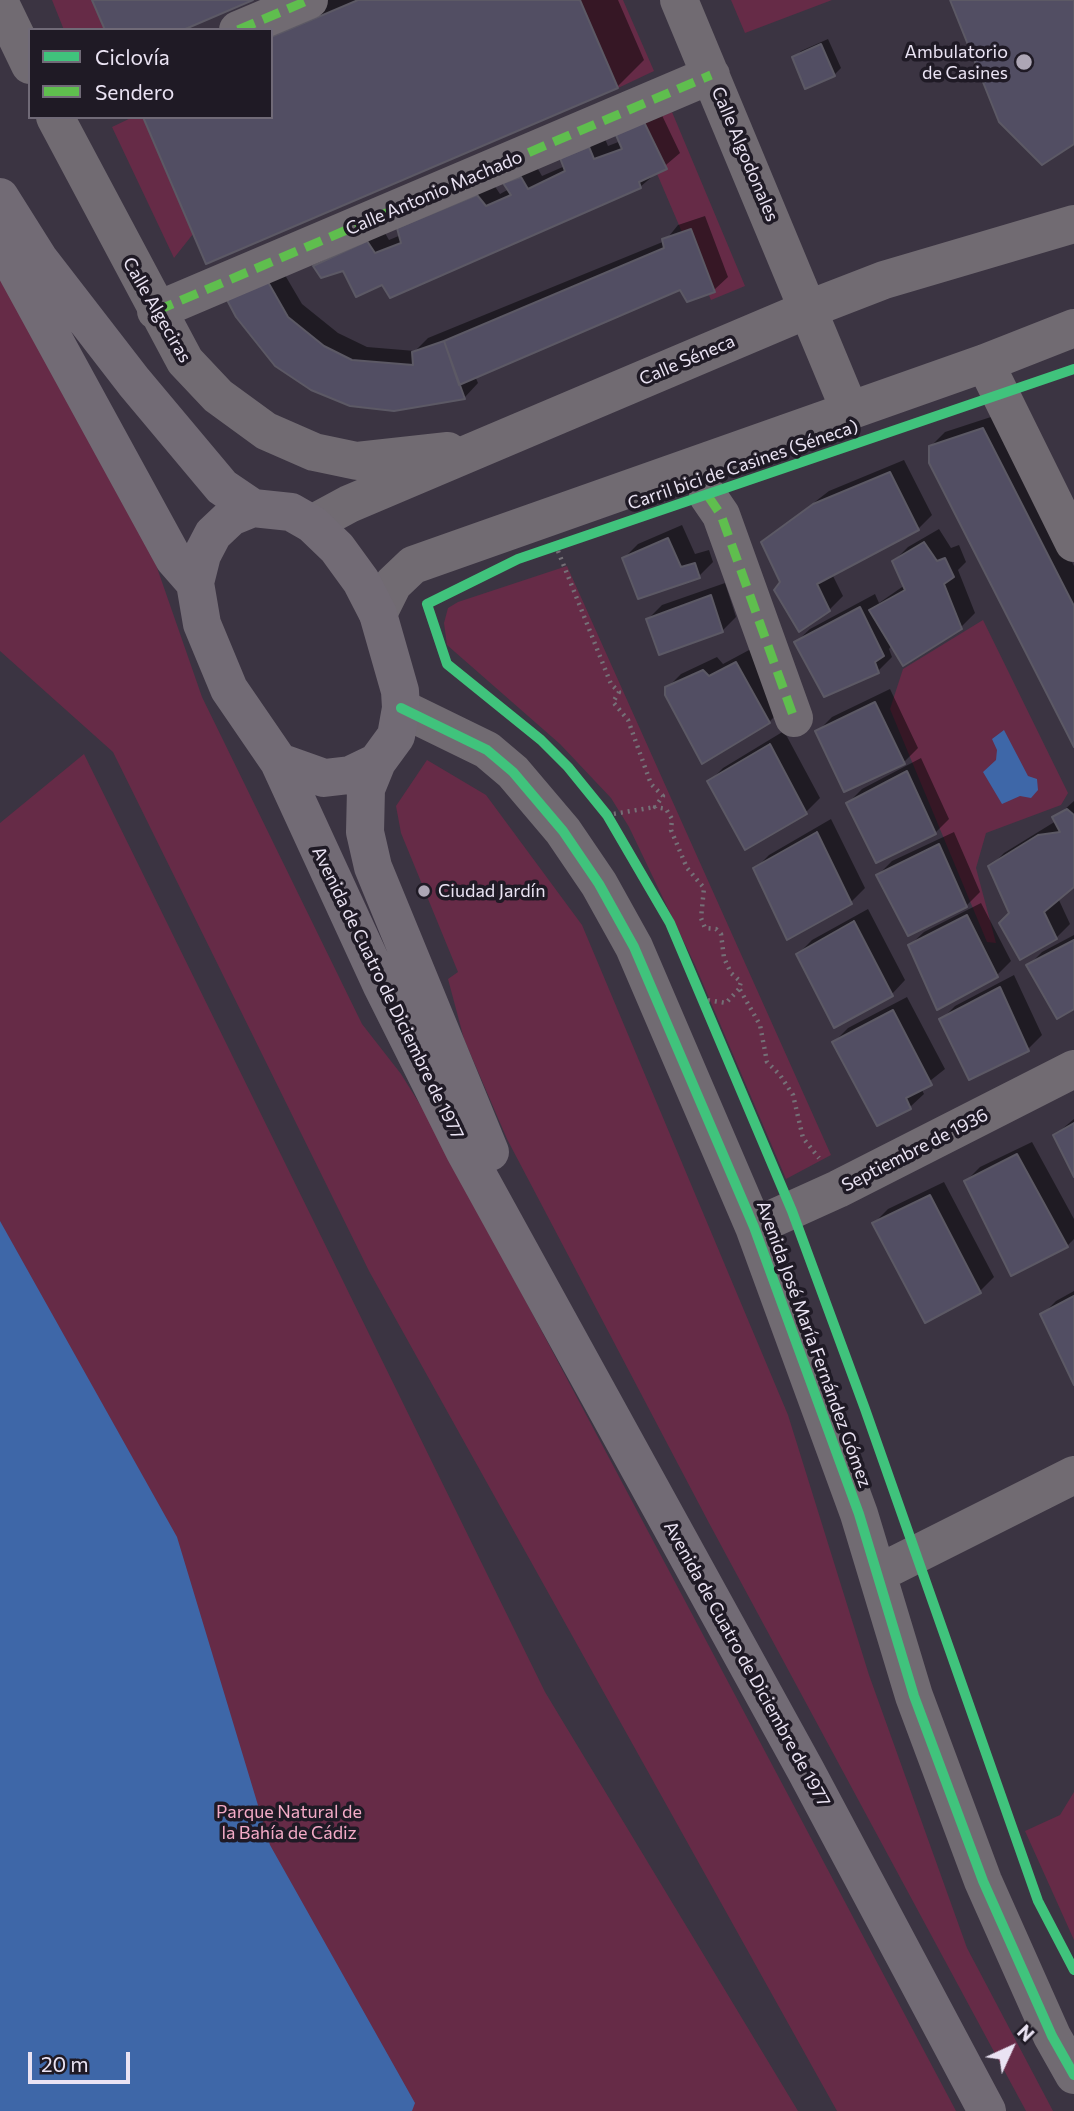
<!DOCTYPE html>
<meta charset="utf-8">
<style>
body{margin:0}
#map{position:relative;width:1074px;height:2111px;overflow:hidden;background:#3b3442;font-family:Commissioner,sans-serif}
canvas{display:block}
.legend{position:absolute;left:28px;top:28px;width:245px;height:91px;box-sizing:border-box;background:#1f1a25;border:2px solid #706a77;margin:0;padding:9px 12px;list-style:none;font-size:21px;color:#eae3f3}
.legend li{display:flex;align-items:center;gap:14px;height:35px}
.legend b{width:35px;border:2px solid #706a77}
.north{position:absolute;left:976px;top:2013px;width:70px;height:70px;-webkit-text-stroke:5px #1f1a25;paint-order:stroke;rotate:45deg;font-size:19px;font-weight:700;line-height:28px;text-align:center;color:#eae3f3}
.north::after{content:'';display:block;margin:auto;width:24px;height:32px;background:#eae3f3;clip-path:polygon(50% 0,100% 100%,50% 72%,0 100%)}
.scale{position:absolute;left:28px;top:2052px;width:102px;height:32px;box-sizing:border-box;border:4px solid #eae3f3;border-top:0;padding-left:9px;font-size:21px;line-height:24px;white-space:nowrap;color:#eae3f3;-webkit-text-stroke:5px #1f1a25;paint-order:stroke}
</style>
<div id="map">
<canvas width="1074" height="2111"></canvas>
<ul class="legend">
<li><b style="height:9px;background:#40c37c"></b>Ciclovía</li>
<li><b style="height:9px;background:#5fbe4e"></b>Sendero</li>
</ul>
<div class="north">N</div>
<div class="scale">20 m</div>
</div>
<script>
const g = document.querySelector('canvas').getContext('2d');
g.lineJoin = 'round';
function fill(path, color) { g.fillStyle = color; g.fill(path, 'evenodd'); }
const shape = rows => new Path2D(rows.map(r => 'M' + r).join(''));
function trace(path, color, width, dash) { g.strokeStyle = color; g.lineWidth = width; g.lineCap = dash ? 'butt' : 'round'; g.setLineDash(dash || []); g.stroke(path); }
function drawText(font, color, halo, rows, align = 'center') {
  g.font = font + ' Commissioner,sans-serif'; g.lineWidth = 7; g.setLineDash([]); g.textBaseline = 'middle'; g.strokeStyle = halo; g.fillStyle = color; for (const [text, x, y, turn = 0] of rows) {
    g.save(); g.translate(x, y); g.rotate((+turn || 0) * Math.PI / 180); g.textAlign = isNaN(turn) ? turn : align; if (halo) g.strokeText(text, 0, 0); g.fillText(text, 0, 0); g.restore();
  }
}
const green = shape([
 [52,0,92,0,105,30,64,30],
 [580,0,623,0,654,71,618,88],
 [731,0,832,0,745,33],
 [672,112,745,286,711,300,637,127],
 [133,117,143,117,193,234,174,258,112,127],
 [0,271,154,559,202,697,362,1024,401,1074,429,1119,956,2111,837,2111,369,1271,113,752,0,651],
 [567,566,831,1155,786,1179,695,965,629,827,611,798,560,744,447,645,444,623,448,608,458,602],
 [983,620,1068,793,1061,805,986,833,976,868,996,943,987,942,890,709,903,669],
 [84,754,545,1692,798,2111,0,2111,0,823],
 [427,760,486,795,582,925,788,1415,869,1675,967,1948,1053,2111,1026,2111,709,1523,507,1139,464,1039,448,979,458,972,401,833,396,806],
 [1074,1792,1074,1940,1025,1831,1060,1815]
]);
const water = shape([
 [1004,730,1028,776,1037,779,1038,790,1031,798,1020,796,1002,804,983,772,996,760,997,750,992,739],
 [0,1221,177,1537,270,1845,415,2103,412,2111,0,2111]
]);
const shadow = shape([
 [326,0,618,0,644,60,617,87,271,117,271,30],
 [828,39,841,68,834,75,794,58,801,51],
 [658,107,680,153,640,187,383,282,344,269,315,266,329,253,382,228,389,240,401,235,492,182,500,194,509,189,506,183,535,164,542,176,565,166,603,134,608,146,621,141],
 [705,216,728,277,714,290,681,288,475,376,478,383,465,397,394,409,237,316,282,270,302,304,338,333,367,347,415,351,428,338,665,241,678,225],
 [997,415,1074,566,1074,743,931,446,945,432],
 [904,460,932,515,918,529,832,574,843,596,829,610,782,582,763,542,829,491],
 [682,525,695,554,709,550,713,562,699,576,624,558,638,544],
 [939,529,951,548,959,545,966,562,958,570,975,613,961,627,892,645,889,649,892,657,878,671,796,642,810,629,875,594,879,603,905,585,894,561,908,547],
 [725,583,736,617,722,631,648,619,662,605],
 [751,649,783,708,769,722,667,688,681,674,717,657,723,664],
 [890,689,918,748,904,762,818,731,832,717],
 [784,731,820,798,806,812,746,848,709,782,723,768],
 [921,758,949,819,935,833,848,803,862,789],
 [1074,801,1074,885,1058,898,1070,924,1056,938,1011,913,990,867,1004,853,1056,821,1055,818],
 [831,819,865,888,851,902,755,869,769,855],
 [954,832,980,892,966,906,878,875,892,861],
 [981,903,1011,961,997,975,910,945,924,932],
 [868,909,905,980,892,994,798,954,812,940],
 [1074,935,1074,1007,1028,966,1042,952],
 [1014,975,1042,1035,1028,1049,970,1078,941,1020,955,1006],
 [907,997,945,1069,921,1088,924,1094,910,1107,834,1042,848,1028],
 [1074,1119,1074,1173,1055,1135],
 [1032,1142,1074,1219,1074,1239,1067,1246,966,1181,980,1167],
 [944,1182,994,1277,980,1291,926,1321,874,1223,888,1209],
 [1074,1291,1074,1381,1042,1315,1056,1301]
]);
const building = shape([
 [92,0,253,0,183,30,105,30,92,0],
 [358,0,580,0,618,88,206,264,143,117,271,117,271,37,358,0],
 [950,0,1074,0,1074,144,1042,165,999,122,950,0],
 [821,44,835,76,805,89,792,57,821,44],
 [643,120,667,169,639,182,641,188,390,298,382,285,356,297,343,271,321,278,313,266,367,241,375,253,401,243,397,228,477,195,486,206,511,195,503,183,521,177,528,189,565,171,560,158,589,147,594,159,622,149,616,135,643,120],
 [691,229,715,292,687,302,680,290,459,385,444,341,664,248,662,239,691,229],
 [268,282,288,317,324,346,352,360,413,365,412,352,444,341,465,399,394,411,350,406,311,390,275,366,236,317,226,298,268,282],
 [983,428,1074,606,1074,747,929,463,929,446,983,428],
 [890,472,919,530,817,584,830,611,799,632,774,590,780,582,761,542,813,504,890,472],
 [668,538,681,567,695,563,700,578,638,599,622,558,668,538],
 [924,542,937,561,945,558,954,577,944,584,962,629,903,666,869,610,905,590,892,561,924,542],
 [711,595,723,632,659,655,646,619,711,595],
 [860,607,884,656,875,662,879,673,824,697,794,642,860,607],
 [736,662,770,723,702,764,665,695,665,687,703,670,709,676,736,662],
 [875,702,905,764,844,792,815,731,875,702],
 [770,744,807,814,745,850,707,781,770,744],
 [907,771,936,834,876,863,846,803,907,771],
 [1067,809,1074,815,1074,887,1044,912,1057,939,1020,960,999,923,1009,913,988,866,1038,835,1060,832,1052,817,1067,809],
 [817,832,852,904,787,940,753,868,817,832],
 [939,844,967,907,908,936,876,875,939,844],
 [967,915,998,977,937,1010,908,945,967,915],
 [854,921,893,996,834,1028,796,954,854,921],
 [1074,940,1074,1009,1057,1019,1026,965,1074,940],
 [1000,987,1029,1051,969,1080,939,1019,1000,987],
 [893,1010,932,1085,906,1098,911,1109,877,1126,832,1042,893,1010],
 [1074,1123,1074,1177,1053,1135,1074,1123],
 [1017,1154,1068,1247,1011,1276,964,1181,1017,1154],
 [930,1195,981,1293,925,1323,872,1223,930,1195],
 [1074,1296,1074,1385,1040,1314,1074,1296]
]);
const path = shape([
 [558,551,611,684,619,692,613,702,628,720,651,784,663,796,655,807,666,809,672,819,671,830,687,868,704,888,701,918,705,928,716,929,721,934,724,958,731,973,741,982,739,988,760,1025,767,1062,780,1075,793,1095,803,1138,819,1158],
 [607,815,655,807],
 [701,999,726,1003,739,989]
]);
const minor = shape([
 [679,0,850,411],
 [0,3,30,65],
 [238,30,309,0],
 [55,117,185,361,218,396,266,431,314,452,357,461,448,451],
 [156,311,711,75],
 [985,363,1074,543],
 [708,496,721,515,794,718],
 [312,524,349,504,809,309,884,280,1074,224],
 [378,614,393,584,413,565,985,363,1074,328],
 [401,708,487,750,513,772,563,831,599,884,634,947,754,1227,859,1514,914,1696,983,1881,1052,2036,1074,2075],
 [754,1227,838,1189,1074,1069],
 [879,1573,1074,1475]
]);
const major = shape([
 [0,197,39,259,134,382,222,487,253,508],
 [0,241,174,559,195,583],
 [253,508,291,512,312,524,337,548,361,581,378,614,400,691,401,708,396,736,377,762,350,775,324,778,279,762,229,689,202,624,195,583,202,555,213,534,231,517,253,508],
 [279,762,382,986,464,1150,806,1771,987,2111],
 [377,762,366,789,365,832,373,867,490,1152]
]);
const quiet = shape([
 [238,30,309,0],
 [156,311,711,75],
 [708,496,721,515,794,718]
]);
const cycleway = shape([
 [1074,369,518,559,427,604,447,664,541,740,568,767,607,815,670,923,792,1211,865,1409,1038,1901,1074,1970],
 [401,708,487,750,513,772,563,831,599,884,634,947,754,1227,859,1514,914,1696,983,1881,1052,2036,1074,2075]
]);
const markers = [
 [1024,62,9,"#ada6b5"],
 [424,891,7,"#ada6b5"]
];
const poiNames = [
 ["Ambulatorio",1008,52],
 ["de Casines",1008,73],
 ["Ciudad Jardín",438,891,"left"]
];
const streetNames = [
 ["Calle Algodonales",745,154,67],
 ["Calle Antonio Machado",434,193,-23],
 ["Calle Algeciras",157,310,60],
 ["Calle Séneca",687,360,-23],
 ["Carril bici de Casines (Séneca)",743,465,-19],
 ["Avenida de Cuatro de Diciembre de 1977",388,993,64],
 ["Septiembre de 1936",915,1150,-27],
 ["Avenida José María Fernández Gómez",814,1344,70],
 ["Avenida de Cuatro de Diciembre de 1977",747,1664,61]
];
const parkNames = [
 ["Parque Natural de",289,1812],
 ["la Bahía de Cádiz",289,1833]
];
fill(green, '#662b47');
fill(water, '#3e67a8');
fill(shadow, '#0007');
fill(building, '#524e63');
trace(building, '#5c5965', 2);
trace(path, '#757077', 4.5, [2, 5]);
trace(minor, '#716b72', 38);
trace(major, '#726b75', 38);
trace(quiet, '#5fbe4e', 9, [18, 9]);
trace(cycleway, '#40c37c', 10);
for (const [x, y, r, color] of markers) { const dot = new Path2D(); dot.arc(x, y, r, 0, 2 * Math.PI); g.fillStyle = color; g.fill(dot); trace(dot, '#1f1a25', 2.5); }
drawText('18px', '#eae3f3', '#1f1a25', poiNames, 'right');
drawText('18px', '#eae3f3', '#1f1a25', streetNames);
drawText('18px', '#f4abc7', '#1f1a25', parkNames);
</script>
